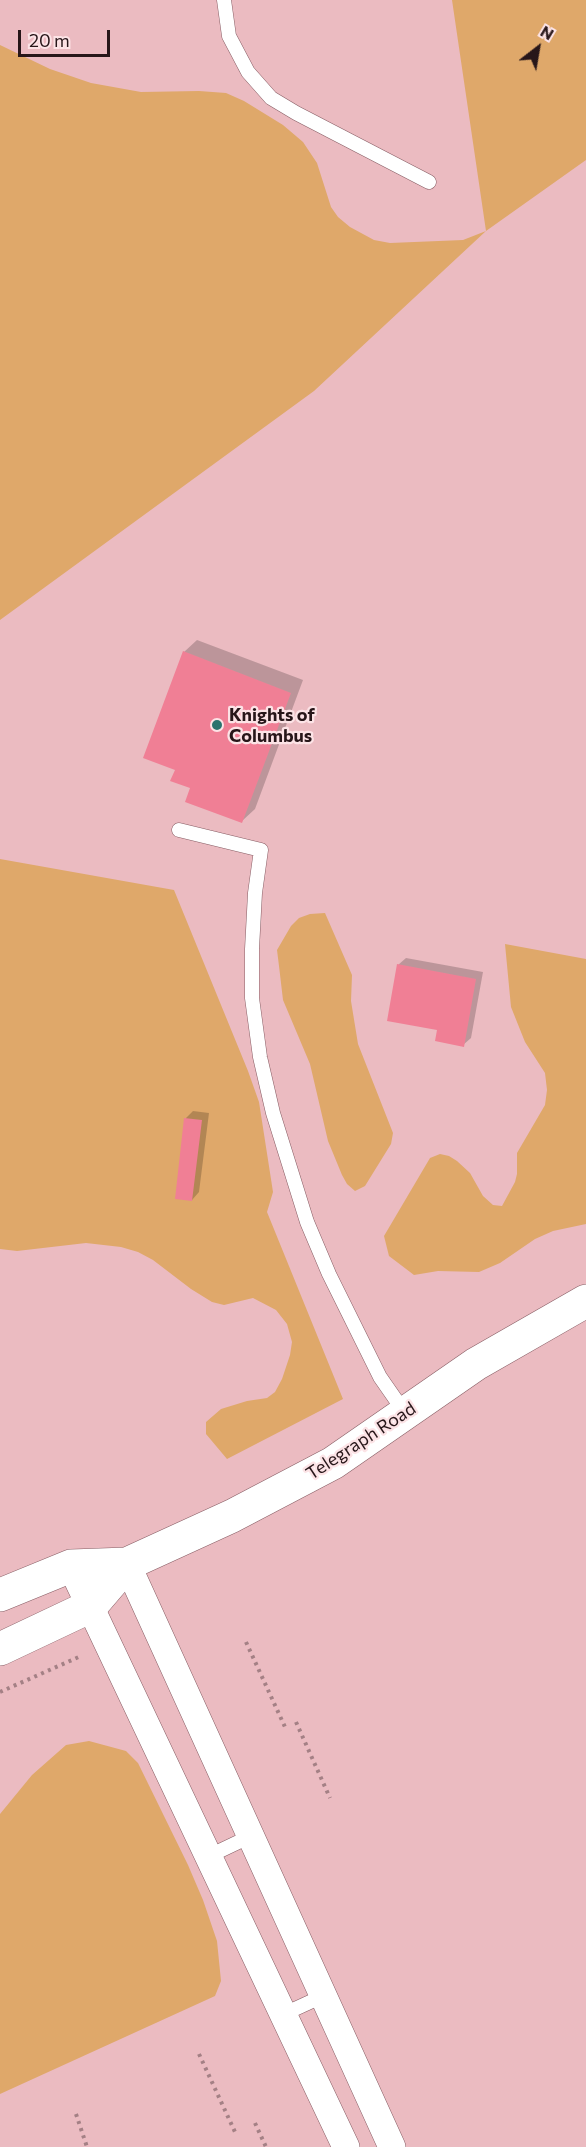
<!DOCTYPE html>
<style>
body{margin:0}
#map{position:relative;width:586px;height:2147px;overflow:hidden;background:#ebbbc1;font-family:Commissioner,sans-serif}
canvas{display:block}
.north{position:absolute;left:508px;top:18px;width:60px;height:60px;-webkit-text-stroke:4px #fce3e6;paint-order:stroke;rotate:31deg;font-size:16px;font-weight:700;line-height:24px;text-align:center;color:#271619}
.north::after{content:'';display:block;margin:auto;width:21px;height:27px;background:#271619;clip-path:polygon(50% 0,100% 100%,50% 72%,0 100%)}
.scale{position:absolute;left:18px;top:30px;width:92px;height:27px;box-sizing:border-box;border:3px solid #271619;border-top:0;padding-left:8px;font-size:18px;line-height:21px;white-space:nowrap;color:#271619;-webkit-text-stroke:4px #fce3e6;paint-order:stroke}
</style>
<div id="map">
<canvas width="586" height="2147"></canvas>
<div class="north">N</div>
<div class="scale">20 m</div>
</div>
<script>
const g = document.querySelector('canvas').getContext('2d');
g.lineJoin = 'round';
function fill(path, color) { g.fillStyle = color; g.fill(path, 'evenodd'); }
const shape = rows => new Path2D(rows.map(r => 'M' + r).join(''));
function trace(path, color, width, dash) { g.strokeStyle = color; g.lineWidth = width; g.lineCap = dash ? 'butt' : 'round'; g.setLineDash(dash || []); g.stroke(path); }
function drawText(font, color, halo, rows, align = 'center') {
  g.font = font + ' Commissioner,sans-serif'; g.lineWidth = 4.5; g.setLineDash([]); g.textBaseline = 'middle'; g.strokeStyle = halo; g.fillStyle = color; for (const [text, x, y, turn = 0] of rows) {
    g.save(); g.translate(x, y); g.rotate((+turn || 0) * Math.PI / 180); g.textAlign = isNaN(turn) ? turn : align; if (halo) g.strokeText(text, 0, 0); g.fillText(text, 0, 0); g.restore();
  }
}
const green = shape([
 [452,0,586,0,586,160,486,231,314,391,0,620,0,45,50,69,91,83,141,92,199,91,226,93,244,101,283,125,303,142,317,163,331,207,338,217,350,227,374,240,390,243,463,240,486,231],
 [0,859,174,890,248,1071,259,1102,273,1192,267,1212,343,1399,227,1459,206,1434,206,1422,221,1409,247,1401,267,1398,275,1392,282,1379,290,1355,292,1342,287,1324,276,1310,253,1298,224,1305,212,1302,191,1289,153,1260,138,1252,121,1247,86,1243,17,1251,0,1249],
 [325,913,352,975,351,1001,358,1044,393,1133,391,1144,365,1186,355,1191,347,1184,342,1175,328,1141,310,1064,283,1000,279,966,277,950,291,926,299,918,310,914],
 [505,944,586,959,586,1224,553,1231,535,1239,500,1263,479,1272,438,1271,414,1275,389,1256,384,1236,430,1158,440,1154,449,1156,457,1161,470,1173,483,1196,493,1205,502,1206,515,1182,517,1174,517,1153,545,1105,547,1090,545,1073,525,1042,511,1007],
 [89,1741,126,1751,138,1763,188,1865,203,1900,217,1941,221,1981,215,1996,0,2094,0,1814,32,1775,66,1745]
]);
const shadow = shape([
 [197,640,303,680,255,809,242,821,176,769,184,652],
 [406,958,483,972,471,1038,463,1045,439,1029,398,965],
 [193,1111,209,1113,199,1192,192,1200,186,1118]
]);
const building = shape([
 [183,651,291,693,242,823,185,802,190,788,170,781,175,770,143,758],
 [397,964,476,979,464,1047,435,1041,437,1030,387,1021],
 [184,1118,202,1120,192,1201,175,1199]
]);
const path = shape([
 [246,1642,285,1727],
 [0,1692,81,1656],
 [296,1722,330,1798],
 [199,2054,235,2132],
 [76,2114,87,2147],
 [255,2123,266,2147]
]);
const lane = shape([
 [224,0,229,36,248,72,271,98,296,113,429,182],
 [179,830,261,850,255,893,252,949,252,998,260,1057,273,1113,307,1222,329,1274,380,1377,405,1413],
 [209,1856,251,1836],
 [284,2014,323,1996]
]);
const street = shape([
 [127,1564,392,2147],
 [71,1566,346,2147]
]);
const secondary = shape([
 [0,1595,71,1566,127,1564,232,1516,333,1463,476,1364,586,1301],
 [0,1649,91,1606,127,1564]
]);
const markers = [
 [217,725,6,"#29736e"]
];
const poiNames = [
 ["Knights of",229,715],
 ["Columbus",229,736]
];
const streetNames = [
 ["Telegraph Road",361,1441,-33]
];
fill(green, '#dfa86a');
fill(shadow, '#0003');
fill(building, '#f07f95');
trace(lane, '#875d64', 15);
trace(street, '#875d64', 28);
trace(secondary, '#875d64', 34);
trace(path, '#a48085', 4, [3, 4.5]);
trace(lane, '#fff', 14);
trace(street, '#fff', 27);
trace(secondary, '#fff', 33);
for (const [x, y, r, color] of markers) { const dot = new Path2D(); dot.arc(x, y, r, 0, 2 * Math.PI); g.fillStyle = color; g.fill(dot); trace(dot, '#fce3e6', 2); }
drawText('bold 18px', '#271619', '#fce3e6', poiNames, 'left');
drawText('18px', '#271619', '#fce3e6', streetNames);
</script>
